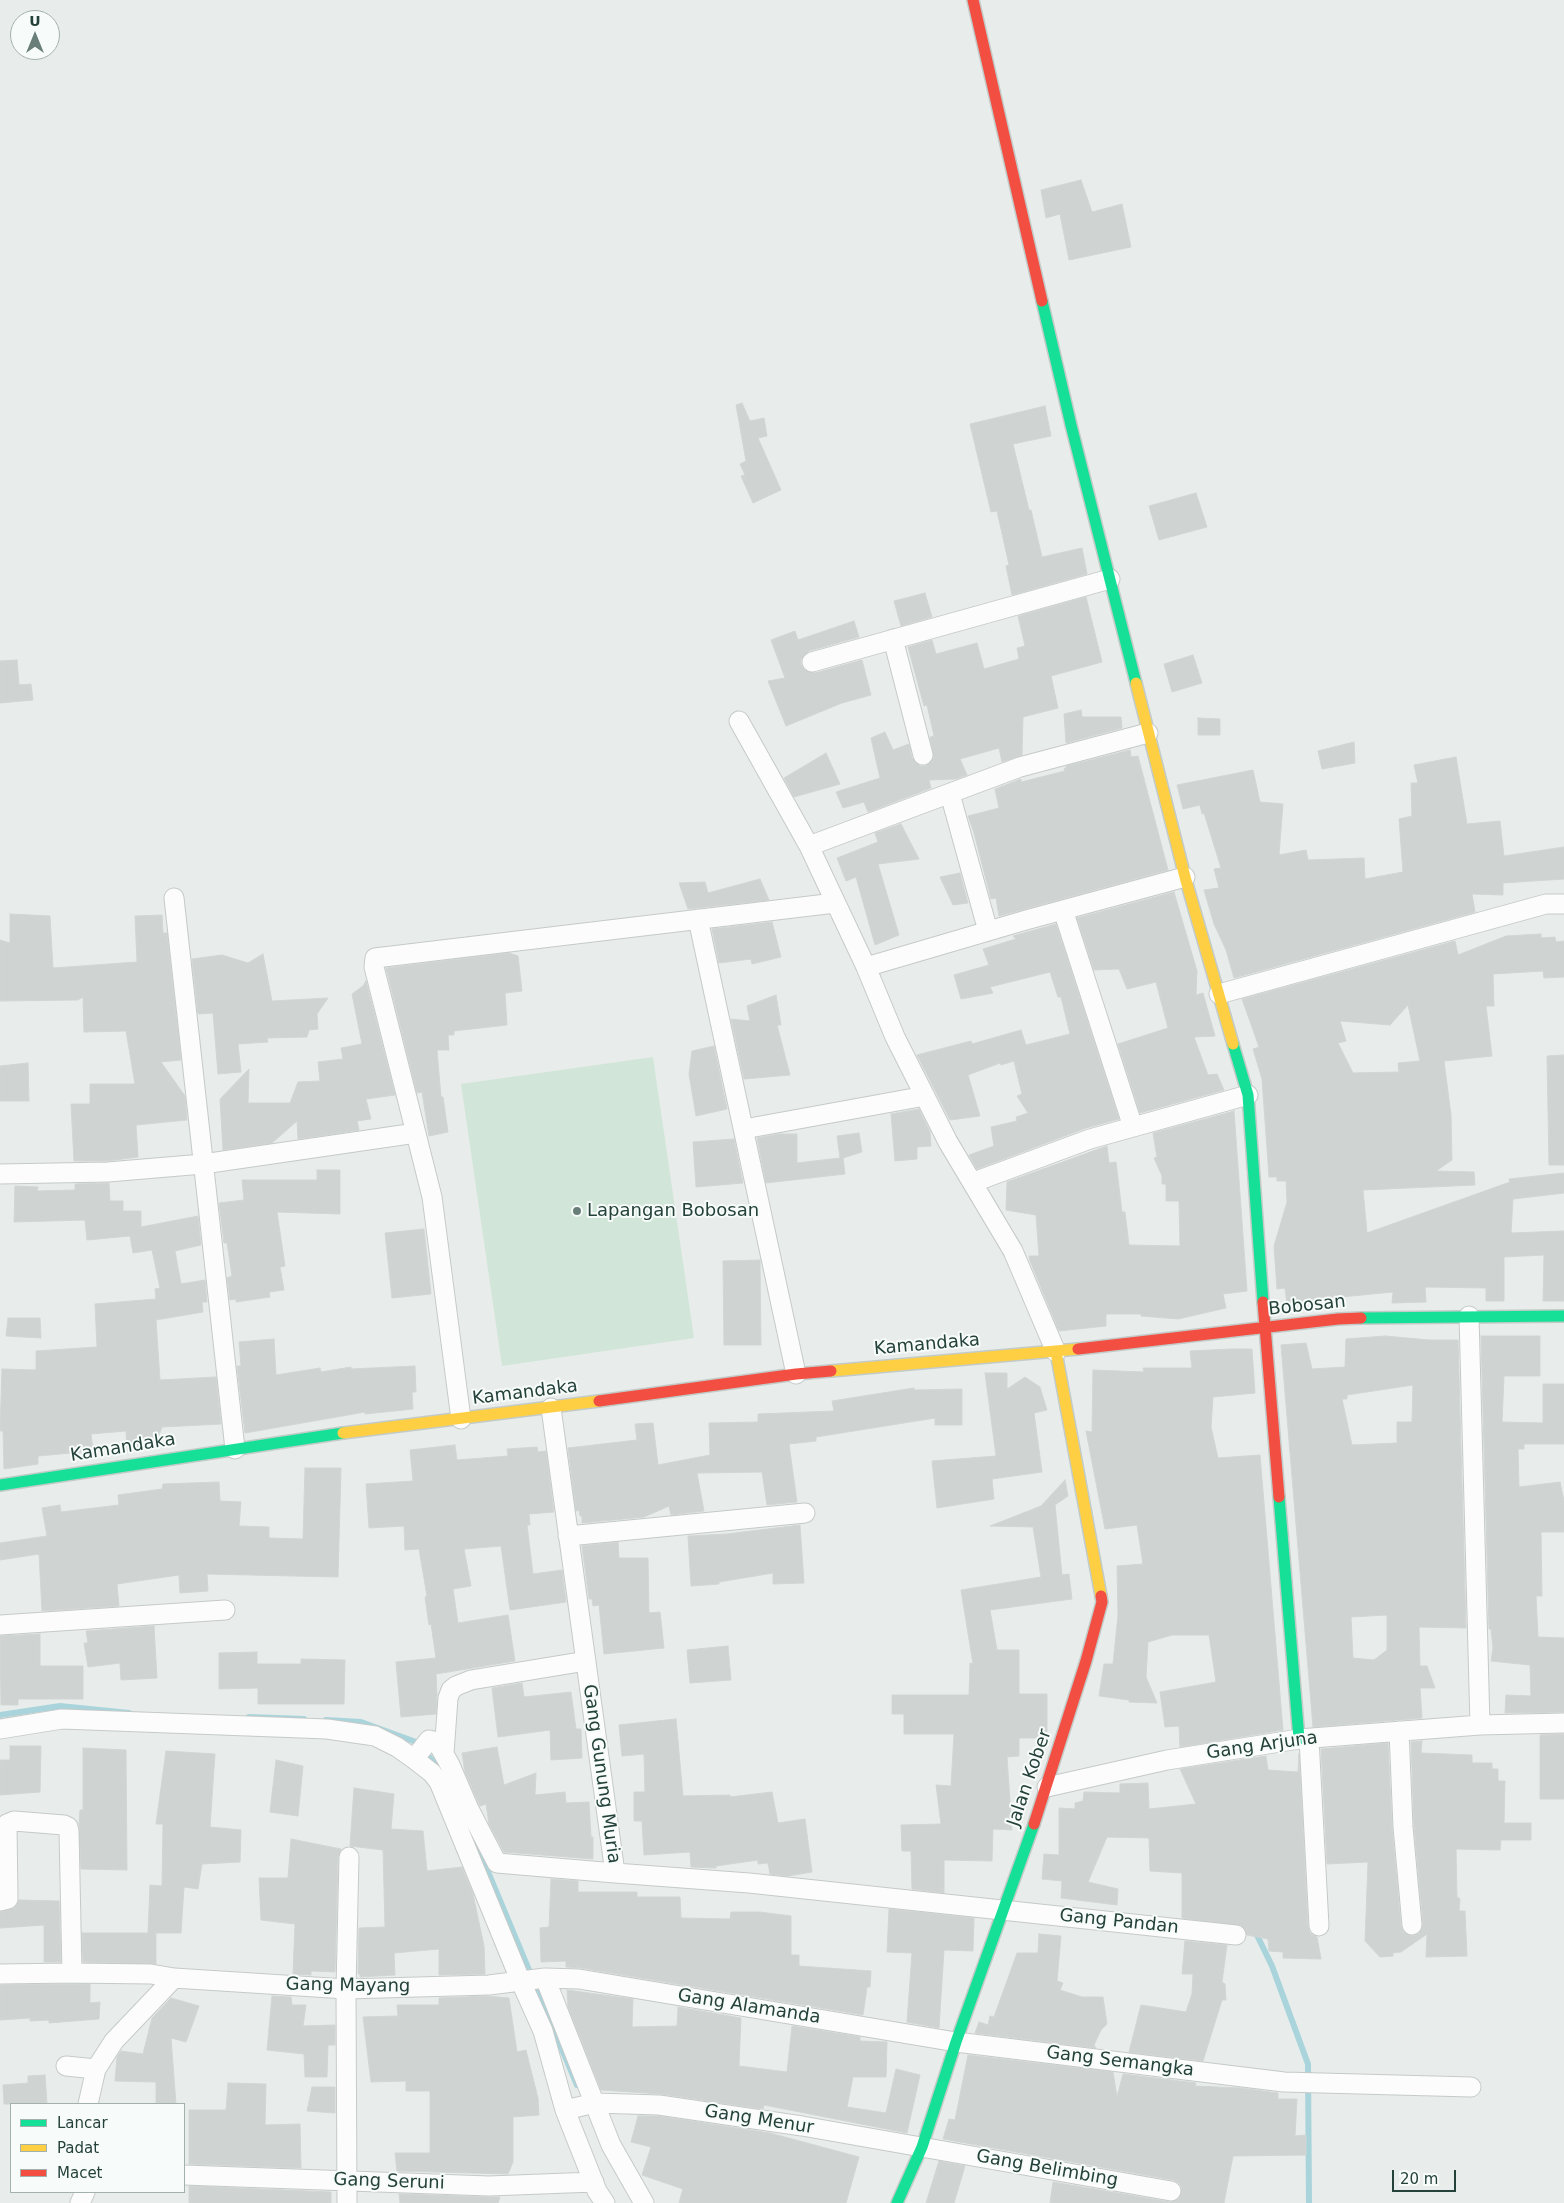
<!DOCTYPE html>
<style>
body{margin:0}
#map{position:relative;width:1564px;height:2203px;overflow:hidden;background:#e8edeb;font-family:"DejaVu Sans",sans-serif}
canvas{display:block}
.legend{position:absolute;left:10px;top:2103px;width:175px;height:90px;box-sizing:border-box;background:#f7fbf9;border:1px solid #a3b1ad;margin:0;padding:6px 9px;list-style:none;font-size:15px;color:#24423a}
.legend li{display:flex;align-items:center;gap:10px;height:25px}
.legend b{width:25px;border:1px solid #a3b1ad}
.north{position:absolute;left:10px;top:10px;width:50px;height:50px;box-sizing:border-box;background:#f7fbf9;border:1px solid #a3b1ad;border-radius:50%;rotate:0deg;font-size:14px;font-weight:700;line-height:20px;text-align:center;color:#24423a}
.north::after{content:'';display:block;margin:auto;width:18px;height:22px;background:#697e78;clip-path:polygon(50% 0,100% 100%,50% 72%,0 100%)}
.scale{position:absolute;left:1392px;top:2170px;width:64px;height:22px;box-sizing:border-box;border:2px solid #24423a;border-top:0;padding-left:6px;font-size:15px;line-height:18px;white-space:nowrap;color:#24423a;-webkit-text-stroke:4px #f7fbf9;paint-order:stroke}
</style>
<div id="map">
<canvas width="1564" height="2203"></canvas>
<ul class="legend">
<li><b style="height:6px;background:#16e098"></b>Lancar</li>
<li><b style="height:6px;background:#ffcf43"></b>Padat</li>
<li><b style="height:6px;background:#f24e42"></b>Macet</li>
</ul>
<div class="north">U</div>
<div class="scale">20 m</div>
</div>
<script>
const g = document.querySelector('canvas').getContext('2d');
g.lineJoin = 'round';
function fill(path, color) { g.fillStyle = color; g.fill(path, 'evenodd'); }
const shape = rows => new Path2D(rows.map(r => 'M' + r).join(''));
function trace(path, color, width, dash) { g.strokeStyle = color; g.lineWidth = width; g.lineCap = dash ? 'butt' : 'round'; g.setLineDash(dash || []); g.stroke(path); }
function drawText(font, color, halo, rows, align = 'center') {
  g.font = font + ' "DejaVu Sans",sans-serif'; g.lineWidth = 4; g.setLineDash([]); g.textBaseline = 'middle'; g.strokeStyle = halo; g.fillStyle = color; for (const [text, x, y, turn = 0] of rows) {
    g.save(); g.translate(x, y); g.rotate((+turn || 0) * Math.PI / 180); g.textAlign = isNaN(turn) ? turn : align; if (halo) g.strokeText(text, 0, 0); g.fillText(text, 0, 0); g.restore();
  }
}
const green = shape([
 [653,1057,694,1338,502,1366,461,1084]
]);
const stream = shape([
 [0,1715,60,1706,129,1713],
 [249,1717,304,1719],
 [326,1720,361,1722,416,1742,440,1769],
 [473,1836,577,2085],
 [1255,1931,1272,1966,1308,2064,1309,2203]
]);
const building = shape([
 [1081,180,1092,212,1122,204,1131,247,1069,260,1060,214,1046,218,1041,190,1081,180],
 [742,403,750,421,764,418,767,436,758,438,781,490,753,503,741,476,745,475,740,464,746,461,736,405,742,403],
 [1045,406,1051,436,1013,444,1029,510,1031,510,1042,557,1082,548,1087,574,1012,595,1006,566,1009,565,997,511,991,512,970,424,1045,406],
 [1196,493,1207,527,1159,540,1149,506,1196,493],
 [925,593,932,617,901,626,894,601,925,593],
 [1086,597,1102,662,1051,676,1058,708,1023,717,1022,755,1002,762,999,748,960,759,967,775,956,779,929,780,931,788,868,812,864,802,843,808,836,792,880,778,871,738,885,732,893,750,909,744,912,758,920,766,926,766,934,758,930,737,934,736,927,705,924,706,908,647,932,640,936,654,977,643,984,669,1019,659,1017,648,1025,646,1018,616,1086,597],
 [854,621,859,637,809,651,801,659,801,665,805,670,815,673,862,660,871,695,842,703,786,726,768,681,785,678,771,640,795,631,798,640,854,621],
 [1193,655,1202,683,1172,692,1164,664,1193,655],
 [17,660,19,685,31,684,33,700,0,703,0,661,17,660],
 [1081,710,1082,717,1121,717,1122,728,1066,743,1064,714,1081,710],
 [1198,718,1220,719,1220,735,1198,735,1198,718],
 [1354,742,1355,763,1322,769,1318,751,1354,742],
 [1130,750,1131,757,1138,756,1168,870,999,916,996,898,991,899,974,833,968,816,999,808,995,789,1021,779,1021,782,1065,771,1064,769,1067,766,1130,750],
 [826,753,840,784,794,797,784,778,826,753],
 [1456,757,1467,824,1500,821,1504,856,1564,847,1564,879,1503,883,1503,895,1472,894,1475,912,1234,978,1226,950,1214,924,1204,890,1219,888,1214,869,1221,868,1204,813,1202,814,1200,805,1183,809,1177,785,1253,770,1260,802,1283,804,1279,855,1306,850,1308,860,1364,858,1365,879,1403,872,1399,819,1412,816,1411,783,1418,783,1414,765,1456,757],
 [901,824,919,859,878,864,899,935,875,945,856,877,846,881,837,858,878,842,875,833,901,824],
 [960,873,968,903,953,905,940,877,960,873],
 [760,879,769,900,688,909,679,883,705,882,708,893,760,879],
 [1174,892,1197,971,1196,995,1203,993,1215,1036,1194,1037,1208,1075,1217,1074,1224,1090,1140,1113,1118,1044,1168,1028,1156,982,1127,989,1119,969,1094,970,1077,918,1174,892],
 [10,914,50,916,53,968,137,962,135,916,162,915,163,933,167,933,181,1060,161,1062,185,1096,187,1120,136,1125,138,1157,107,1161,74,1161,71,1104,90,1104,90,1084,135,1084,126,1031,84,1032,83,997,78,1000,0,1001,0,940,10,943,10,914],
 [772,922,781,957,752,964,751,959,719,963,712,929,772,922],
 [1056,924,1119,1119,1086,1128,977,1169,969,1155,994,1146,991,1127,1017,1121,1016,1117,1028,1113,1017,1096,1022,1094,1014,1061,1001,1065,1000,1063,968,1075,980,1116,950,1120,917,1055,971,1041,972,1044,1021,1030,1026,1045,1070,1034,1061,997,1058,997,1050,972,990,987,993,993,961,999,954,975,989,965,983,949,1016,939,1013,936,1056,924],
 [1541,934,1541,938,1555,937,1556,942,1564,941,1564,977,1544,978,1543,971,1493,974,1494,1006,1486,1006,1492,1056,1444,1061,1451,1115,1452,1160,1436,1171,1474,1172,1475,1185,1363,1190,1367,1233,1510,1182,1509,1179,1564,1173,1564,1193,1513,1199,1511,1233,1564,1231,1564,1301,1543,1301,1544,1255,1504,1257,1504,1301,1486,1301,1486,1288,1425,1287,1426,1302,1392,1303,1393,1292,1320,1299,1320,1303,1287,1304,1285,1288,1277,1289,1274,1246,1287,1202,1286,1181,1277,1181,1277,1177,1269,1177,1262,1079,1253,1049,1259,1047,1242,999,1455,941,1458,955,1506,936,1541,934],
 [1408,1005,1420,1061,1398,1063,1399,1072,1353,1073,1338,1043,1346,1041,1340,1021,1390,1025,1408,1005],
 [509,953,518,956,522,991,505,993,507,1025,454,1031,454,1035,448,1035,449,1050,437,1050,441,1097,443,1097,448,1132,429,1136,422,1092,417,1093,386,968,509,953],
 [263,954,272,1001,328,998,317,1014,318,1029,309,1030,307,1037,267,1038,268,1042,238,1044,241,1072,218,1074,213,1013,198,1014,192,959,222,955,248,963,263,954],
 [366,981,395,1095,366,1099,371,1119,357,1121,359,1130,298,1139,297,1121,272,1143,223,1150,220,1099,249,1069,248,1103,290,1103,298,1082,320,1081,318,1062,343,1059,341,1048,362,1044,352,994,363,986,366,981],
 [776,995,781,1025,777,1025,790,1075,744,1079,731,1019,750,1021,747,1006,776,995],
 [714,1046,727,1109,696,1116,689,1074,692,1051,714,1046],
 [1564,1055,1564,1165,1549,1165,1547,1056,1564,1055],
 [28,1063,29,1101,0,1101,0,1066,28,1063],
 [919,1109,930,1132,931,1146,917,1147,917,1159,895,1161,891,1114,919,1109],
 [1234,1111,1247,1291,1223,1294,1226,1308,1178,1319,1141,1316,1141,1314,1106,1314,1106,1326,1059,1331,1030,1261,1029,1256,1039,1256,1036,1215,1006,1210,1007,1182,1107,1146,1109,1163,1116,1162,1122,1212,1125,1212,1129,1245,1180,1246,1179,1201,1166,1201,1166,1184,1162,1184,1162,1176,1154,1158,1157,1157,1153,1133,1234,1111],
 [859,1133,862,1152,843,1158,845,1174,766,1183,757,1138,779,1134,797,1134,797,1163,840,1158,837,1136,859,1133],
 [734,1139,743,1183,696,1187,693,1142,734,1139],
 [317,1170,340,1170,340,1214,277,1212,285,1266,280,1267,284,1290,269,1292,270,1297,236,1302,236,1299,230,1300,227,1278,232,1276,227,1243,224,1243,219,1203,244,1200,242,1180,317,1180,317,1170],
 [109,1183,110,1201,123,1201,123,1211,141,1211,141,1227,198,1216,201,1245,175,1251,181,1284,205,1280,207,1302,202,1302,203,1312,156,1320,160,1380,216,1377,221,1424,162,1427,155,1446,127,1451,126,1431,91,1434,93,1451,38,1456,38,1464,4,1469,3,1431,0,1431,2,1369,36,1370,36,1351,97,1347,95,1304,156,1299,155,1289,160,1288,152,1250,133,1253,130,1236,87,1240,85,1220,14,1222,15,1186,38,1187,37,1191,75,1190,75,1184,109,1183],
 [424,1229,431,1294,392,1298,385,1233,424,1229],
 [760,1260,761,1345,724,1345,723,1261,760,1260],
 [8,1318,40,1318,41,1338,6,1336,8,1318],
 [1385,1336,1429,1340,1458,1340,1466,1628,1419,1627,1420,1666,1427,1666,1435,1688,1420,1688,1422,1718,1313,1727,1281,1345,1306,1343,1312,1369,1345,1367,1346,1339,1385,1336],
 [1413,1385,1412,1422,1397,1422,1397,1443,1352,1445,1342,1399,1347,1399,1347,1395,1413,1385],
 [1387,1615,1387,1650,1374,1660,1353,1658,1351,1617,1387,1615],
 [1481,1336,1540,1336,1540,1376,1504,1376,1502,1422,1543,1423,1543,1384,1564,1384,1564,1444,1524,1444,1524,1449,1518,1449,1519,1487,1560,1482,1564,1501,1564,1532,1541,1532,1542,1596,1536,1596,1538,1637,1564,1638,1564,1712,1505,1713,1506,1695,1531,1696,1530,1665,1491,1661,1493,1648,1491,1629,1489,1629,1481,1336],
 [274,1339,276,1375,320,1368,321,1372,351,1367,351,1369,415,1366,416,1392,412,1392,413,1409,365,1414,365,1412,245,1433,237,1366,241,1366,239,1342,274,1339],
 [1231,1349,1252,1349,1255,1393,1213,1397,1211,1427,1218,1458,1260,1455,1283,1730,1180,1747,1179,1726,1165,1727,1160,1692,1216,1682,1209,1635,1172,1635,1148,1642,1146,1677,1157,1703,1129,1702,1129,1700,1099,1696,1104,1664,1113,1664,1118,1615,1117,1566,1143,1564,1137,1525,1105,1529,1086,1431,1092,1432,1093,1370,1144,1372,1143,1368,1192,1368,1190,1351,1231,1349],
 [985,1373,1007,1373,1007,1389,1025,1377,1040,1387,1047,1410,1034,1413,1042,1472,992,1479,994,1499,937,1508,932,1461,996,1456,985,1373],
 [914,1388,914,1390,962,1389,962,1425,935,1425,935,1418,816,1437,816,1441,789,1444,797,1502,767,1505,762,1472,697,1473,704,1511,671,1515,669,1506,644,1517,582,1523,582,1516,580,1516,579,1510,576,1511,568,1448,637,1440,635,1424,653,1423,658,1465,710,1455,709,1423,758,1422,758,1414,834,1411,832,1401,914,1388],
 [455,1445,457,1460,508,1456,507,1449,537,1447,538,1452,546,1451,554,1512,529,1514,530,1525,527,1525,533,1574,562,1570,566,1602,510,1610,501,1546,464,1549,471,1586,453,1589,458,1623,508,1615,515,1661,436,1674,437,1695,436,1714,401,1717,396,1662,436,1658,431,1624,429,1625,425,1597,427,1596,419,1549,405,1550,404,1526,369,1528,366,1484,413,1481,410,1450,455,1445],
 [305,1468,341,1468,338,1577,207,1574,208,1591,180,1593,179,1575,117,1584,119,1606,42,1611,39,1554,0,1560,0,1543,47,1536,42,1508,60,1505,61,1512,119,1505,118,1495,162,1489,163,1484,219,1482,220,1501,241,1502,239,1526,269,1527,269,1538,303,1539,305,1468],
 [1065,1480,1068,1496,1055,1505,1062,1575,1069,1574,1072,1599,990,1610,997,1650,1019,1650,1019,1694,1047,1694,1047,1738,1019,1738,1019,1756,1007,1757,1012,1830,993,1829,992,1861,944,1860,944,1893,912,1889,911,1851,902,1851,901,1825,941,1824,936,1785,951,1786,954,1734,904,1734,904,1714,892,1714,892,1695,969,1695,970,1663,973,1664,961,1590,1041,1577,1033,1527,990,1526,1041,1506,1065,1480],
 [800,1525,804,1583,773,1584,773,1573,719,1582,719,1584,691,1586,688,1536,727,1534,800,1525],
 [618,1542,619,1558,648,1558,649,1613,660,1612,664,1648,604,1654,599,1605,593,1606,592,1599,589,1599,582,1546,618,1542],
 [154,1626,157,1678,121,1680,120,1663,88,1667,84,1643,88,1643,86,1631,154,1626],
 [40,1634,40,1666,83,1666,83,1699,18,1699,18,1705,1,1705,0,1636,40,1634],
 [728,1646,731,1680,690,1683,687,1650,728,1646],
 [257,1652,257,1664,301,1664,301,1659,345,1660,344,1704,258,1704,258,1688,219,1689,219,1653,257,1652],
 [522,1683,524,1697,571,1692,576,1729,581,1729,582,1758,551,1760,550,1730,498,1737,492,1688,522,1683],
 [676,1719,683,1796,730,1795,730,1797,772,1792,778,1823,805,1819,812,1872,788,1876,770,1874,768,1863,758,1864,758,1860,716,1866,716,1868,691,1867,690,1852,644,1855,642,1821,634,1821,634,1792,645,1792,644,1754,622,1756,619,1725,676,1719],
 [1564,1734,1564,1799,1540,1799,1540,1735,1564,1734],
 [1422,1741,1421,1753,1472,1755,1472,1763,1492,1763,1492,1769,1498,1769,1498,1781,1505,1781,1504,1823,1531,1823,1531,1840,1501,1840,1500,1850,1456,1849,1457,1897,1460,1899,1459,1911,1465,1911,1467,1956,1426,1957,1427,1934,1401,1952,1393,1953,1393,1956,1380,1957,1365,1941,1368,1862,1327,1864,1321,1749,1388,1743,1392,1828,1401,1926,1403,1932,1413,1936,1419,1934,1423,1924,1414,1826,1411,1742,1422,1741],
 [10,1746,41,1746,40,1792,0,1795,0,1760,10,1760,10,1746],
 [497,1747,504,1785,536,1773,535,1795,565,1792,566,1803,589,1802,591,1837,593,1837,593,1859,504,1852,489,1824,486,1804,480,1806,465,1772,462,1753,497,1747],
 [83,1748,126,1750,127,1870,81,1869,79,1824,80,1810,83,1810,83,1748],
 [166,1751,215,1754,210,1827,241,1830,240,1862,202,1864,198,1889,184,1887,181,1933,156,1933,156,1964,83,1962,82,1933,148,1933,150,1885,162,1886,163,1824,156,1824,166,1751],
 [1299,1754,1308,1927,1310,1933,1317,1937,1321,1959,1283,1958,1283,1952,1269,1951,1268,1939,1247,1935,1242,1926,1182,1918,1182,1873,1150,1871,1149,1838,1107,1837,1088,1882,1118,1889,1117,1905,1061,1898,1062,1881,1042,1879,1044,1854,1059,1855,1059,1808,1075,1809,1075,1803,1083,1801,1084,1792,1120,1793,1120,1784,1148,1783,1149,1809,1196,1804,1180,1769,1266,1756,1268,1770,1298,1772,1299,1754],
 [276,1760,303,1766,298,1816,270,1812,276,1760],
 [354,1788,394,1794,391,1829,423,1831,427,1871,462,1867,473,1894,477,1913,484,1946,485,1974,439,1975,439,1949,394,1953,395,1975,360,1977,360,1974,358,1974,359,1928,385,1927,383,1850,350,1846,354,1788],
 [291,1839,341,1849,338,1857,335,1972,311,1971,311,1975,293,1974,295,1924,261,1920,259,1878,288,1878,291,1839],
 [551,1879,578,1881,578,1892,637,1892,637,1897,680,1897,681,1918,730,1919,731,1912,760,1912,791,1916,791,1955,799,1955,799,1966,871,1971,870,1987,867,1987,863,2015,581,1968,566,1967,566,1961,541,1962,540,1928,549,1927,551,1879],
 [19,1900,59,1901,61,1962,44,1962,44,1925,0,1928,0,1912,15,1908,19,1900],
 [889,1909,974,1918,973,1951,944,1950,939,2028,907,2022,912,1953,887,1952,889,1909],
 [1039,1934,1061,1936,1057,1981,1063,1983,1060,1990,1082,1997,1103,1997,1107,2024,1101,2030,1094,2045,1096,2048,975,2033,979,2022,988,2025,990,2016,994,2017,1017,1953,1038,1953,1039,1934],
 [1185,1941,1227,1945,1222,1982,1225,1984,1226,2000,1222,2000,1203,2061,1129,2052,1141,2005,1186,2012,1192,1994,1193,1974,1182,1974,1185,1941],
 [90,1984,90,2003,100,2002,99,2019,49,2023,49,2020,30,2021,30,2018,0,2020,0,1985,90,1984],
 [567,1990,633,1999,632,2027,677,2026,678,2007,741,2018,739,2066,787,2072,792,2026,860,2037,860,2041,887,2042,886,2077,853,2077,847,2107,886,2113,896,2069,920,2075,907,2133,764,2105,763,2109,661,2094,601,2090,568,2007,567,1990],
 [272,1996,291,1997,292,2005,306,2005,303,2026,335,2025,335,2045,328,2045,327,2077,305,2077,304,2054,267,2050,272,1996],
 [486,1996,509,1998,517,2052,526,2050,538,2098,539,2115,513,2117,513,2162,508,2174,397,2171,395,2153,430,2153,430,2091,406,2091,406,2081,371,2082,363,2017,398,2016,397,2005,439,2005,439,1998,486,1996],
 [171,1998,199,2006,186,2042,171,2038,176,2104,156,2104,156,2082,115,2081,117,2057,121,2051,143,2054,152,2018,171,1998],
 [968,2055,1113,2072,1117,2097,1123,2074,1196,2083,1195,2086,1240,2088,1278,2093,1278,2099,1297,2099,1295,2136,1306,2135,1306,2155,1233,2156,1224,2203,1050,2203,1053,2182,1170,2202,1179,2199,1182,2188,1179,2183,1173,2180,943,2139,949,2119,955,2120,968,2055],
 [45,2075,47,2104,4,2104,3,2085,28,2083,28,2076,45,2075],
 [228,2083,266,2084,265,2125,300,2124,301,2168,189,2164,189,2110,226,2110,228,2083],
 [312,2087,335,2087,335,2113,307,2111,312,2087],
 [638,2116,658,2116,770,2133,859,2157,846,2203,679,2203,683,2189,642,2175,651,2147,631,2142,638,2116],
 [939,2161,965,2166,954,2203,926,2203,939,2161],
 [189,2186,331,2192,331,2203,189,2203,189,2186],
 [399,2194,489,2197,500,2197,498,2203,400,2203,399,2194]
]);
const street = shape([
 [893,639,923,755],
 [812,662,1110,579],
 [739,721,809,846,866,967,895,1037,948,1142,1013,1251,1056,1352],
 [950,794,988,931],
 [809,846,1020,767,1148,733],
 [174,898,235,1449],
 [1063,910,1133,1127],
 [698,919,796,1374],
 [866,967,1026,920,1185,877],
 [1219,994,1546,904,1564,904],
 [744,1129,925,1096],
 [0,1174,108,1172,203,1164,416,1133],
 [974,1182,1090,1139,1248,1095],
 [1469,1316,1480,1725],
 [551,1408,615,1873,749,1883,1236,1935],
 [461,1419,432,1197,374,967,375,958,835,903],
 [568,1536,805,1513],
 [0,1625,225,1610],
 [0,1729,62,1719,327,1729,375,1736,397,1747,414,1759,432,1773,439,1782,521,1982,543,2031,565,2110,597,2191,605,2203],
 [1399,1731,1403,1827,1412,1925],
 [1309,1739,1319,1926],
 [444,1753,448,1698,451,1690,456,1686,471,1680,586,1661],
 [414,1759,429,1740,437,1742,450,1765,469,1809,497,1863,615,1873],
 [1047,1787,1167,1760,1299,1739,1480,1725,1564,1723],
 [0,1901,8,1899,7,1824,14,1821,64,1825,68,1827,69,1831,72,1973,151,1974,174,1978,346,1989,489,1985,545,1978,579,1979,956,2042,1284,2082,1471,2087],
 [0,1974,72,1973],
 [545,1978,611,2145,644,2203],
 [66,2066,96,2069],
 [88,2104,96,2069,114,2041,174,1978],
 [565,2110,595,2103,659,2105,802,2126,1171,2191],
 [184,2175,489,2186,594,2182],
 [80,2203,85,2192],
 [347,2203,346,1989,349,1857]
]);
const fast = shape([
 [1042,301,1071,425,1136,683],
 [1233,1044,1248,1095,1263,1302],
 [1361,1318,1564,1316],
 [0,1485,343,1433],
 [1279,1497,1299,1739],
 [897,2203,922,2147,956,2042,1034,1824]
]);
const slow = shape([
 [1136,683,1185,877,1233,1044],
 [1056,1352,1101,1596],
 [831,1371,1078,1349],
 [343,1433,599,1401]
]);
const jam = shape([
 [973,0,1042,301],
 [1263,1302,1279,1497],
 [1078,1349,1338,1319,1361,1318],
 [599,1401,796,1374,831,1371],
 [1034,1824,1086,1661,1102,1602,1101,1596]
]);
const markers = [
 [577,1211,5,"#697e78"]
];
const poiNames = [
 ["Lapangan Bobosan",587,1211]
];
const streetNames = [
 ["Bobosan",1307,1306,-6],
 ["Kamandaka",927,1345,-5],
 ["Kamandaka",525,1393,-7],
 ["Kamandaka",123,1448,-9],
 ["Gang Arjuna",1262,1746,-8],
 ["Gang Gunung Muria",601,1774,82],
 ["Jalan Kober",1030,1778,-71],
 ["Gang Pandan",1119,1922,6],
 ["Gang Mayang",348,1986,1],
 ["Gang Alamanda",749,2007,9],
 ["Gang Semangka",1120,2062,7],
 ["Gang Menur",759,2120,9],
 ["Gang Belimbing",1047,2169,10],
 ["Gang Seruni",389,2182,2]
];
fill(green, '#d1e6d8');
trace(stream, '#a9d4db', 6);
fill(building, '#cfd4d2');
trace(building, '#d1d6d4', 1);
trace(street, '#c5cac8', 21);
trace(fast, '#c3cbc8', 14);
trace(slow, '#c3cbc8', 14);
trace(jam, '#c3cbc8', 14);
trace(street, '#fcfcfc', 19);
trace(fast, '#16e098', 11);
trace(slow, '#ffcf43', 11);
trace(jam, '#f24e42', 11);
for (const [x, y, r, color] of markers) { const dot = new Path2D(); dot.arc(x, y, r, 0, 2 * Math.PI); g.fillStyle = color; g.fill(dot); trace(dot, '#f7fbf9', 2); }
drawText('18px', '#24423a', '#f7fbf9', poiNames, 'left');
drawText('18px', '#24423a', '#f7fbf9', streetNames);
</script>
